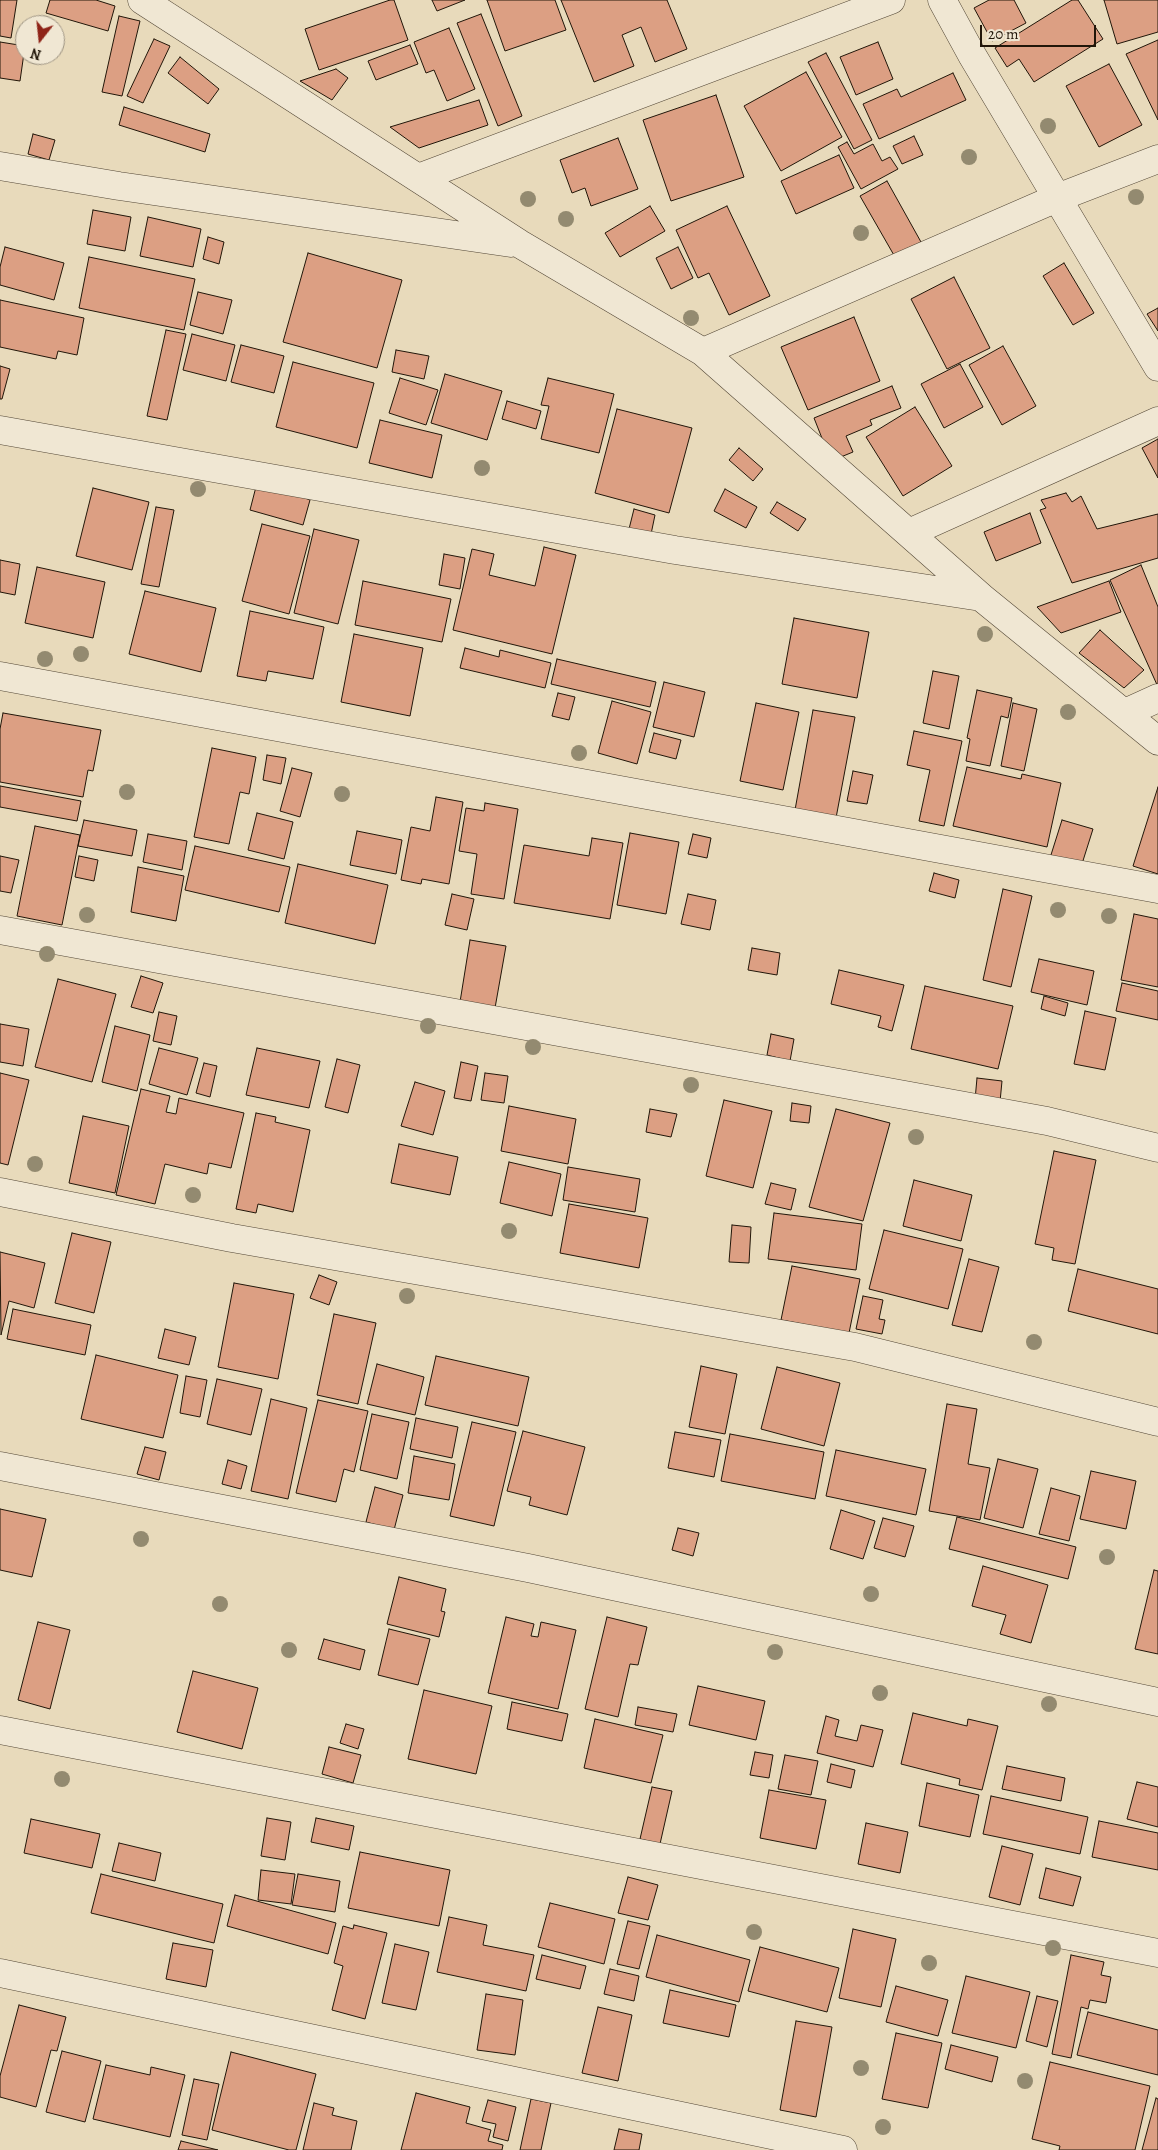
<!DOCTYPE html>
<style>
body{margin:0}
#map{position:relative;width:1158px;height:2150px;overflow:hidden;background:#e8dabb;font-family:Alegreya,serif}
canvas{display:block}
.north{position:absolute;left:15px;top:15px;width:50px;height:50px;box-sizing:border-box;background:#f0e7d3;border:1px solid #9d9382;border-radius:50%;rotate:196deg;font-size:14px;font-weight:700;line-height:20px;text-align:center;color:#211609}
.north::after{content:'';display:block;margin:auto;width:18px;height:22px;background:#8f2418;clip-path:polygon(50% 0,100% 100%,50% 72%,0 100%)}
.scale{position:absolute;left:980px;top:25px;width:116px;height:22px;box-sizing:border-box;border:2px solid #211609;border-top:0;padding-left:6px;font-size:15px;line-height:18px;white-space:nowrap;color:#211609;-webkit-text-stroke:4px #f0e7d3;paint-order:stroke}
</style>
<div id="map">
<canvas width="1158" height="2150"></canvas>
<div class="north">N</div>
<div class="scale">20 m</div>
</div>
<script>
const g = document.querySelector('canvas').getContext('2d');
g.lineJoin = 'round';
function fill(path, color) { g.fillStyle = color; g.fill(path, 'evenodd'); }
const shape = rows => new Path2D(rows.map(r => 'M' + r).join(''));
function trace(path, color, width, dash) { g.strokeStyle = color; g.lineWidth = width; g.lineCap = dash ? 'butt' : 'round'; g.setLineDash(dash || []); g.stroke(path); }
const building = shape([
 [0,0,17,0,11,38,0,36,0,0],
 [50,0,96,0,115,6,108,31,46,13,50,0],
 [390,0,394,0,408,40,319,70,305,29,390,0],
 [432,0,465,0,437,11,432,0],
 [487,0,555,0,566,30,505,51,487,0],
 [561,0,667,0,687,49,655,62,641,27,622,35,634,66,594,82,561,0],
 [989,0,1014,0,1026,23,992,41,974,8,989,0],
 [1072,0,1078,0,1103,39,1034,82,1019,59,1007,67,995,48,1072,0],
 [1104,0,1158,0,1158,32,1117,44,1104,0],
 [481,14,522,116,498,126,457,23,481,14],
 [119,16,140,21,122,96,102,92,119,16],
 [449,28,475,89,447,101,434,70,426,73,414,42,449,28],
 [154,39,170,46,143,103,127,96,154,39],
 [1158,40,1158,120,1126,54,1158,40],
 [0,42,25,46,20,81,0,78,0,42],
 [878,42,893,79,856,95,840,57,878,42],
 [410,45,418,64,376,80,368,61,410,45],
 [826,53,872,140,854,149,808,62,826,53],
 [180,57,219,89,208,104,168,73,180,57],
 [1109,64,1142,125,1099,147,1066,86,1109,64],
 [336,69,348,78,332,100,300,81,336,69],
 [806,72,842,137,781,171,744,106,806,72],
 [953,73,966,100,879,139,863,104,897,89,901,97,953,73],
 [716,95,744,177,671,201,643,120,716,95],
 [479,100,488,125,419,148,390,127,479,100],
 [124,107,210,134,205,152,119,125,124,107],
 [33,134,55,140,49,160,28,154,33,134],
 [914,136,923,155,902,164,893,146,914,136],
 [618,138,638,189,591,206,585,188,572,193,560,160,618,138],
 [847,142,854,154,873,144,882,161,890,157,898,169,861,189,838,147,847,142],
 [839,155,854,188,796,214,781,181,839,155],
 [887,181,921,242,895,257,860,196,887,181],
 [650,206,665,231,620,257,605,233,650,206],
 [727,206,770,296,729,315,709,273,698,278,676,230,727,206],
 [93,210,131,217,125,251,87,244,93,210],
 [148,217,201,229,193,267,140,256,148,217],
 [208,237,224,242,219,264,203,259,208,237],
 [5,247,64,263,54,300,0,285,0,267,5,247],
 [678,247,693,278,671,289,656,258,678,247],
 [308,253,402,280,377,368,283,342,308,253],
 [89,257,195,279,184,330,79,308,89,257],
 [1064,263,1094,313,1073,325,1043,276,1064,263],
 [954,277,990,348,947,369,911,299,954,277],
 [198,292,232,300,223,334,190,325,198,292],
 [0,300,84,318,77,355,58,351,56,359,0,347,0,300],
 [1158,308,1158,331,1147,314,1158,308],
 [854,317,880,381,808,410,781,347,854,317],
 [166,330,186,334,167,420,147,416,166,330],
 [192,334,235,345,226,381,183,370,192,334],
 [241,345,284,356,274,393,231,382,241,345],
 [1003,346,1036,406,1002,425,969,365,1003,346],
 [396,350,429,356,424,379,392,372,396,350],
 [293,362,374,383,357,448,276,427,293,362],
 [960,364,983,407,944,428,921,384,960,364],
 [0,366,10,369,2,399,0,399,0,366],
 [445,374,502,391,487,440,431,423,445,374],
 [400,378,438,390,426,425,389,413,400,378],
 [548,378,614,394,599,453,541,439,549,406,541,405,548,378],
 [892,386,901,408,870,420,872,425,846,436,853,452,831,461,814,418,892,386],
 [507,401,541,411,536,429,502,419,507,401],
 [915,407,952,466,903,496,866,437,915,407],
 [617,409,692,428,669,513,595,493,617,409],
 [380,420,442,435,432,478,369,463,380,420],
 [1158,439,1158,478,1142,448,1158,439],
 [739,448,763,469,753,481,729,460,739,448],
 [258,479,310,500,303,525,250,510,258,479],
 [93,488,149,502,132,570,76,556,93,488],
 [725,489,757,507,746,528,714,511,725,489],
 [1066,493,1072,502,1081,496,1097,529,1158,514,1158,558,1072,583,1040,510,1046,508,1041,500,1066,493],
 [777,502,806,519,798,531,770,513,777,502],
 [156,507,174,510,159,587,141,584,156,507],
 [634,509,655,515,650,539,628,533,634,509],
 [1030,513,1041,543,996,561,984,532,1030,513],
 [262,524,310,536,289,614,242,601,262,524],
 [314,529,359,540,338,624,294,613,314,529],
 [544,547,576,555,552,654,453,630,472,549,494,554,489,575,535,586,544,547],
 [444,554,465,558,460,589,439,585,444,554],
 [0,560,20,564,15,595,0,592,0,560],
 [1141,565,1158,607,1158,687,1110,580,1141,565],
 [37,567,105,582,93,638,25,623,37,567],
 [363,581,451,599,442,642,355,625,363,581],
 [1109,581,1121,612,1061,633,1037,607,1109,581],
 [145,591,216,608,201,672,129,654,145,591],
 [250,611,324,627,313,679,268,671,266,681,237,676,250,611],
 [794,618,869,632,857,698,782,684,794,618],
 [1100,630,1144,670,1124,688,1079,653,1100,630],
 [354,634,423,648,410,716,341,702,354,634],
 [465,648,499,657,500,650,551,663,545,688,460,668,465,648],
 [557,659,656,682,650,707,551,684,557,659],
 [933,671,959,676,949,729,923,723,933,671],
 [664,682,705,692,694,737,653,727,664,682],
 [977,690,1012,698,1008,718,1001,716,990,766,966,761,970,739,967,738,977,690],
 [558,693,575,697,569,720,552,716,558,693],
 [612,701,651,712,637,764,598,753,612,701],
 [756,703,799,712,783,790,740,781,756,703],
 [1013,703,1037,709,1024,771,1001,766,1013,703],
 [813,710,855,717,836,818,795,810,813,710],
 [3,713,101,730,93,771,88,770,83,797,0,782,0,729,3,713],
 [914,731,962,741,944,826,919,821,930,770,907,765,914,731],
 [654,733,681,740,676,759,649,752,654,733],
 [212,748,256,757,249,794,240,792,229,844,194,837,212,748],
 [267,755,286,758,281,784,263,780,267,755],
 [967,767,1021,779,1022,774,1061,783,1047,847,953,826,967,767],
 [292,768,312,773,300,817,280,811,292,768],
 [853,771,873,775,867,804,847,801,853,771],
 [0,786,81,801,77,821,0,807,0,786],
 [1158,787,1158,874,1133,866,1158,787],
 [436,797,463,802,449,884,422,879,421,884,401,880,411,827,430,831,436,797],
 [485,803,518,809,504,899,471,894,477,854,459,851,466,808,484,811,485,803],
 [257,813,293,822,284,859,248,850,257,813],
 [84,820,137,830,132,856,78,846,84,820],
 [1062,820,1093,829,1081,867,1050,858,1062,820],
 [35,826,80,835,62,925,17,916,35,826],
 [357,831,402,840,396,874,350,865,357,831],
 [630,833,679,842,666,914,617,905,630,833],
 [148,834,187,841,182,870,143,862,148,834],
 [693,834,711,838,707,858,688,854,693,834],
 [592,838,623,843,610,919,514,903,524,845,589,856,592,838],
 [195,846,290,867,279,912,185,890,195,846],
 [0,856,19,860,11,893,0,891,0,856],
 [79,856,98,860,94,881,75,877,79,856],
 [298,864,388,885,375,944,285,923,298,864],
 [138,867,184,876,176,921,131,912,138,867],
 [934,873,959,880,955,898,929,891,934,873],
 [1003,889,1032,896,1011,987,983,980,1003,889],
 [452,894,474,899,467,930,445,925,452,894],
 [688,894,716,900,710,930,681,924,688,894],
 [1134,914,1158,919,1158,987,1121,980,1134,914],
 [470,940,506,946,495,1008,460,1002,470,940],
 [752,948,780,953,777,975,748,970,752,948],
 [1039,959,1094,971,1087,1005,1031,992,1039,959],
 [839,970,904,985,892,1031,878,1027,881,1016,831,1004,839,970],
 [141,976,163,983,153,1013,131,1007,141,976],
 [58,979,116,994,92,1082,35,1067,58,979],
 [1122,983,1158,991,1158,1020,1116,1011,1122,983],
 [925,986,1013,1006,998,1069,911,1049,925,986],
 [1044,996,1068,1003,1065,1016,1041,1009,1044,996],
 [1085,1011,1116,1018,1105,1070,1074,1064,1085,1011],
 [159,1012,177,1016,171,1045,153,1041,159,1012],
 [0,1024,29,1029,23,1066,0,1062,0,1024],
 [115,1026,150,1035,137,1091,102,1082,115,1026],
 [771,1034,794,1039,790,1061,767,1055,771,1034],
 [159,1048,198,1058,187,1095,149,1084,159,1048],
 [257,1048,320,1061,309,1108,246,1095,257,1048],
 [337,1059,360,1065,348,1113,325,1107,337,1059],
 [461,1062,478,1066,471,1101,454,1098,461,1062],
 [204,1063,217,1066,210,1097,196,1093,204,1063],
 [0,1073,29,1080,8,1165,0,1163,0,1073],
 [485,1073,508,1076,504,1103,481,1100,485,1073],
 [977,1078,1002,1081,1000,1102,975,1100,977,1078],
 [415,1082,445,1091,433,1135,401,1126,415,1082],
 [141,1089,170,1096,166,1112,176,1114,179,1098,244,1113,231,1168,209,1163,207,1174,165,1164,155,1204,116,1195,141,1089],
 [724,1100,772,1111,753,1188,706,1176,724,1100],
 [792,1103,811,1106,809,1123,790,1121,792,1103],
 [509,1106,576,1119,568,1164,501,1151,509,1106],
 [650,1109,677,1114,671,1137,646,1132,650,1109],
 [836,1109,890,1123,863,1221,809,1207,836,1109],
 [256,1113,276,1117,275,1122,310,1130,293,1212,258,1204,256,1213,236,1209,256,1113],
 [83,1116,129,1126,115,1193,69,1183,83,1116],
 [399,1144,458,1157,450,1195,391,1183,399,1144],
 [1054,1151,1096,1160,1075,1264,1052,1260,1054,1248,1035,1244,1054,1151],
 [509,1162,561,1174,552,1216,500,1203,509,1162],
 [568,1167,640,1179,635,1212,563,1200,568,1167],
 [914,1180,972,1195,961,1241,903,1226,914,1180],
 [771,1183,796,1189,791,1210,765,1204,771,1183],
 [569,1204,648,1218,639,1268,560,1253,569,1204],
 [774,1213,862,1224,856,1270,768,1259,774,1213],
 [732,1225,751,1227,749,1263,729,1262,732,1225],
 [884,1230,963,1249,948,1309,869,1289,884,1230],
 [72,1233,111,1242,94,1313,55,1303,72,1233],
 [0,1252,45,1263,34,1308,9,1301,1,1335,0,1252],
 [969,1259,999,1267,982,1332,952,1325,969,1259],
 [792,1266,860,1279,849,1333,781,1320,792,1266],
 [1078,1269,1158,1289,1158,1334,1068,1311,1078,1269],
 [319,1275,337,1282,329,1305,310,1298,319,1275],
 [234,1283,294,1294,278,1379,218,1367,234,1283],
 [863,1296,883,1300,879,1319,885,1320,882,1334,856,1329,863,1296],
 [13,1309,91,1325,85,1355,7,1339,13,1309],
 [334,1314,376,1323,358,1404,317,1395,334,1314],
 [165,1329,196,1337,189,1365,158,1358,165,1329],
 [96,1355,178,1375,163,1438,81,1419,96,1355],
 [436,1356,529,1377,518,1426,425,1405,436,1356],
 [377,1364,424,1377,415,1415,367,1404,377,1364],
 [701,1366,737,1374,725,1434,689,1427,701,1366],
 [777,1367,840,1383,824,1446,761,1429,777,1367],
 [186,1376,207,1380,200,1417,180,1413,186,1376],
 [217,1379,262,1389,251,1435,207,1424,217,1379],
 [271,1399,307,1408,288,1499,251,1491,271,1399],
 [318,1400,368,1411,354,1472,344,1469,336,1502,296,1493,318,1400],
 [947,1404,977,1409,968,1464,990,1468,980,1520,929,1511,947,1404],
 [372,1414,409,1422,397,1479,360,1470,372,1414],
 [416,1418,458,1427,452,1458,410,1449,416,1418],
 [472,1422,516,1432,494,1526,450,1516,472,1422],
 [523,1431,585,1447,567,1515,529,1505,531,1497,507,1491,523,1431],
 [675,1432,721,1440,714,1477,668,1468,675,1432],
 [730,1434,824,1452,815,1499,721,1481,730,1434],
 [145,1447,166,1452,159,1480,137,1474,145,1447],
 [836,1450,926,1469,916,1515,826,1496,836,1450],
 [414,1456,455,1464,449,1500,408,1493,414,1456],
 [998,1459,1038,1469,1023,1528,984,1518,998,1459],
 [228,1460,247,1466,241,1489,222,1484,228,1460],
 [1091,1471,1136,1481,1126,1529,1080,1519,1091,1471],
 [375,1487,403,1495,394,1530,366,1522,375,1487],
 [1051,1488,1080,1496,1069,1541,1039,1534,1051,1488],
 [0,1509,46,1519,32,1577,0,1570,0,1509],
 [841,1510,875,1521,863,1559,830,1549,841,1510],
 [957,1517,1076,1547,1068,1579,949,1549,957,1517],
 [883,1518,914,1526,905,1557,874,1548,883,1518],
 [678,1528,699,1533,693,1556,672,1550,678,1528],
 [983,1566,1048,1585,1031,1643,1000,1634,1006,1615,972,1606,983,1566],
 [1154,1570,1158,1571,1158,1654,1135,1649,1154,1570],
 [399,1577,446,1589,441,1611,445,1612,439,1637,387,1624,399,1577],
 [506,1617,534,1624,531,1636,538,1637,541,1622,576,1630,558,1709,488,1693,506,1617],
 [607,1617,647,1627,638,1665,630,1664,618,1717,585,1709,607,1617],
 [38,1622,70,1630,50,1709,18,1700,38,1622],
 [389,1629,430,1639,418,1685,378,1675,389,1629],
 [324,1639,365,1650,360,1670,318,1659,324,1639],
 [193,1671,258,1688,242,1749,177,1732,193,1671],
 [698,1686,765,1701,756,1740,689,1725,698,1686],
 [424,1690,492,1706,476,1774,408,1759,424,1690],
 [512,1702,568,1714,562,1741,507,1729,512,1702],
 [638,1707,677,1714,673,1732,635,1725,638,1707],
 [913,1713,967,1726,968,1719,998,1726,982,1790,959,1785,960,1779,901,1764,913,1713],
 [826,1716,839,1720,835,1736,857,1741,861,1725,883,1730,873,1767,817,1753,826,1716],
 [595,1719,663,1735,651,1783,584,1768,595,1719],
 [346,1724,364,1729,358,1749,340,1743,346,1724],
 [329,1747,361,1755,353,1783,322,1774,329,1747],
 [755,1752,773,1755,769,1778,750,1775,755,1752],
 [785,1755,818,1761,811,1795,778,1789,785,1755],
 [831,1764,855,1770,851,1788,827,1782,831,1764],
 [1007,1766,1065,1778,1061,1801,1002,1789,1007,1766],
 [1137,1782,1158,1787,1158,1827,1127,1819,1137,1782],
 [927,1783,979,1795,970,1837,919,1826,927,1783],
 [652,1787,672,1791,660,1844,640,1839,652,1787],
 [769,1790,826,1800,816,1849,760,1838,769,1790],
 [991,1796,1088,1817,1080,1854,983,1834,991,1796],
 [267,1818,291,1822,285,1860,261,1856,267,1818],
 [316,1818,354,1826,349,1850,311,1842,316,1818],
 [31,1819,100,1834,92,1868,24,1853,31,1819],
 [1099,1821,1158,1833,1158,1870,1092,1857,1099,1821],
 [866,1823,908,1832,900,1873,858,1864,866,1823],
 [119,1843,161,1853,155,1881,112,1871,119,1843],
 [1002,1846,1033,1854,1020,1905,989,1897,1002,1846],
 [360,1852,450,1870,439,1926,348,1908,360,1852],
 [1046,1868,1081,1877,1073,1906,1039,1898,1046,1868],
 [261,1870,295,1874,291,1904,258,1900,261,1870],
 [101,1874,223,1904,214,1943,91,1913,101,1874],
 [298,1874,340,1881,335,1912,292,1905,298,1874],
 [628,1877,658,1885,648,1920,618,1913,628,1877],
 [235,1895,336,1923,328,1954,227,1926,235,1895],
 [550,1903,615,1919,604,1964,538,1947,550,1903],
 [449,1917,487,1925,483,1945,534,1955,526,1991,437,1972,449,1917],
 [628,1921,650,1926,639,1969,617,1964,628,1921],
 [354,1925,387,1933,365,2019,332,2010,343,1966,334,1963,343,1926,353,1929,354,1925],
 [853,1929,896,1939,881,2007,839,1998,853,1929],
 [657,1935,750,1960,739,2002,646,1977,657,1935],
 [173,1943,213,1950,206,1987,166,1979,173,1943],
 [395,1944,429,1952,416,2010,382,2003,395,1944],
 [760,1947,839,1968,827,2012,748,1991,760,1947],
 [542,1955,586,1966,580,1989,536,1979,542,1955],
 [1071,1955,1104,1962,1101,1975,1111,1977,1106,2003,1090,2000,1088,2009,1081,2007,1071,2058,1052,2054,1071,1955],
 [610,1969,639,1976,634,2001,604,1994,610,1969],
 [966,1976,1030,1992,1016,2048,952,2033,966,1976],
 [896,1986,948,2000,938,2036,886,2022,896,1986],
 [670,1990,736,2005,729,2037,663,2023,670,1990],
 [486,1994,523,2000,515,2055,477,2050,486,1994],
 [1037,1996,1058,2001,1047,2047,1026,2041,1037,1996],
 [19,2005,66,2017,57,2051,51,2050,36,2107,0,2097,0,2076,19,2005],
 [598,2007,632,2015,618,2081,582,2073,598,2007],
 [1088,2012,1158,2030,1158,2075,1077,2055,1088,2012],
 [796,2021,832,2027,816,2117,780,2110,796,2021],
 [896,2033,942,2043,928,2108,882,2099,896,2033],
 [951,2045,998,2057,992,2082,945,2069,951,2045],
 [62,2051,101,2061,85,2122,46,2112,62,2051],
 [231,2052,316,2074,296,2150,289,2150,212,2130,231,2052],
 [1050,2062,1150,2086,1135,2150,1059,2150,1060,2146,1032,2139,1050,2062],
 [106,2065,150,2075,151,2067,185,2075,170,2137,93,2119,106,2065],
 [194,2079,219,2084,207,2140,182,2135,194,2079],
 [416,2093,470,2107,466,2123,491,2130,488,2141,503,2145,502,2150,401,2150,416,2093],
 [1156,2098,1158,2099,1158,2150,1142,2150,1156,2098],
 [531,2099,551,2103,541,2150,520,2150,531,2099],
 [488,2100,516,2107,508,2141,493,2137,496,2124,482,2121,488,2100],
 [314,2103,334,2108,332,2115,357,2121,351,2150,303,2150,314,2103],
 [619,2129,642,2134,639,2150,614,2150,619,2129],
 [181,2141,218,2150,178,2150,181,2141]
]);
const minor = shape([
 [142,0,520,244,703,352,981,597,1158,741],
 [942,0,972,55,1158,367],
 [0,166,119,186,511,243],
 [418,178,891,0],
 [703,352,1057,198,1158,159],
 [0,430,675,550,981,597],
 [909,533,1158,421],
 [0,676,1158,889],
 [1125,713,1158,698],
 [0,930,1047,1121,1158,1148],
 [0,1192,232,1238,855,1347,1158,1422],
 [0,1466,528,1568,1158,1702],
 [0,1730,1158,1953],
 [0,1973,843,2150]
]);
const trees = [
 [1048,126],
 [969,157],
 [1136,197],
 [528,199],
 [566,219],
 [861,233],
 [691,318],
 [482,468],
 [198,489],
 [985,634],
 [81,654],
 [45,659],
 [1068,712],
 [579,753],
 [127,792],
 [342,794],
 [1058,910],
 [87,915],
 [1109,916],
 [47,954],
 [428,1026],
 [533,1047],
 [691,1085],
 [916,1137],
 [35,1164],
 [193,1195],
 [509,1231],
 [407,1296],
 [1034,1342],
 [141,1539],
 [1107,1557],
 [871,1594],
 [220,1604],
 [289,1650],
 [775,1652],
 [880,1693],
 [1049,1704],
 [62,1779],
 [754,1932],
 [1053,1948],
 [929,1963],
 [861,2068],
 [1025,2081],
 [883,2127]
];
fill(building, '#dc9f83');
trace(building, '#211609', 1);
trace(minor, '#534736', 29);
trace(minor, '#f0e7d3', 28);
g.fillStyle = '#938a70';
for (const [x, y] of trees) { g.beginPath(); g.arc(x, y, 8, 0, 2 * Math.PI); g.fill(); }
</script>
